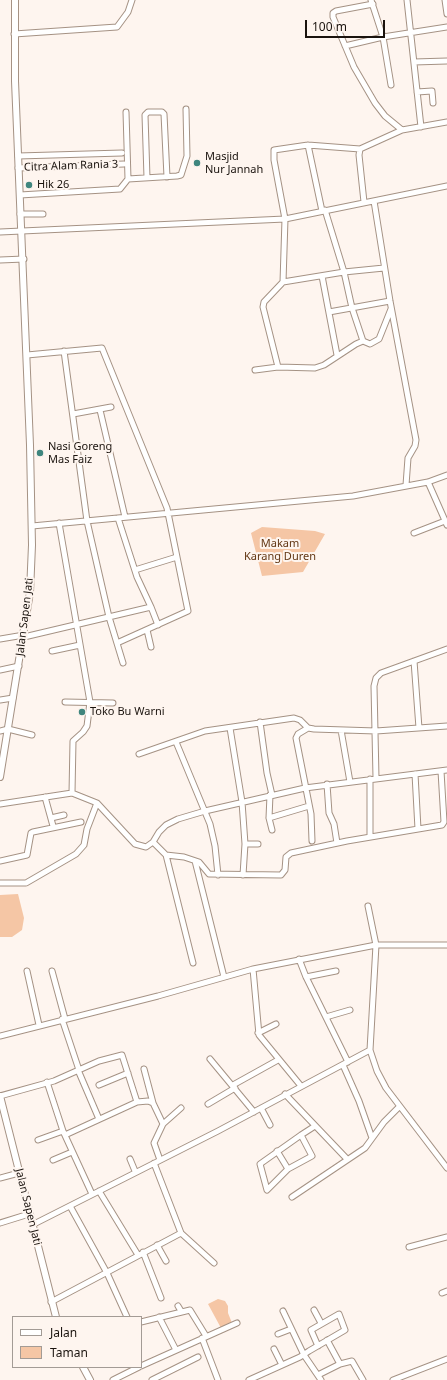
<!DOCTYPE html>
<style>
body{margin:0}
#map{position:relative;width:447px;height:1380px;overflow:hidden;background:#fef5ef;font-family:"Noto Sans",sans-serif}
canvas{display:block}
.legend{position:absolute;left:12px;top:1316px;width:130px;height:52px;box-sizing:border-box;background:#fef5ef;border:1px solid #a39b95;margin:0;padding:5px 7px;list-style:none;font-size:12px;color:#1a130e}
.legend li{display:flex;align-items:center;gap:8px;height:20px}
.legend b{width:20px;border:1px solid #a39b95}
.scale{position:absolute;left:305px;top:20px;width:80px;height:18px;box-sizing:border-box;border:2px solid #1a130e;border-top:0;padding-left:5px;font-size:12px;line-height:14px;white-space:nowrap;color:#1a130e;-webkit-text-stroke:3px #fef5ef;paint-order:stroke}
</style>
<div id="map">
<canvas width="447" height="1380"></canvas>
<ul class="legend">
<li><b style="height:5px;background:#fff"></b>Jalan</li>
<li><b style="height:11px;background:#f5c6a5"></b>Taman</li>
</ul>
<div class="scale">100 m</div>
</div>
<script>
const g = document.querySelector('canvas').getContext('2d');
g.lineJoin = 'round';
function fill(path, color) { g.fillStyle = color; g.fill(path, 'evenodd'); }
const shape = rows => new Path2D(rows.map(r => 'M' + r).join(''));
function trace(path, color, width, dash) { g.strokeStyle = color; g.lineWidth = width; g.lineCap = dash ? 'butt' : 'round'; g.setLineDash(dash || []); g.stroke(path); }
function drawText(font, color, halo, rows, align = 'center') {
  g.font = font + ' "Noto Sans",sans-serif'; g.lineWidth = 4; g.setLineDash([]); g.textBaseline = 'middle'; g.strokeStyle = halo; g.fillStyle = color; for (const [text, x, y, turn = 0] of rows) {
    g.save(); g.translate(x, y); g.rotate((+turn || 0) * Math.PI / 180); g.textAlign = isNaN(turn) ? turn : align; if (halo) g.strokeText(text, 0, 0); g.fillText(text, 0, 0); g.restore();
  }
}
const green = shape([
 [262,527,315,531,325,534,303,572,262,576,251,533],
 [18,894,24,918,22,930,12,937,0,937,0,895],
 [218,1299,225,1301,228,1306,228,1313,232,1323,221,1328,208,1304]
]);
const minor = shape([
 [371,0,383,37,391,85],
 [407,0,421,127],
 [445,0,447,14],
 [373,4,336,11,333,13,333,17,354,67,375,103,385,116,402,130],
 [14,34,117,27,128,12,132,0],
 [345,46,383,37,447,27],
 [414,62,447,61],
 [417,92,432,91,433,103],
 [308,145,322,211],
 [18,156,122,153],
 [18,168,124,164],
 [147,178,145,115,148,112,162,112,164,114,167,177],
 [128,179,177,176,181,175,187,156,186,109],
 [20,195,120,189,128,179,126,112],
 [374,201,390,301,416,440,415,446,408,458,406,485],
 [364,202,359,155,360,149,402,130,447,122],
 [325,210,344,272,352,308,363,341],
 [20,214,43,214],
 [0,232,285,219,447,186],
 [0,260,24,259],
 [322,276,337,355],
 [283,282,344,272,384,268],
 [329,312,390,301],
 [64,351,87,521,109,617,123,663],
 [27,355,102,348,167,508,188,611,117,643],
 [278,367,263,307,264,302,283,282,285,219,274,160,274,150,308,145,360,149],
 [255,370,278,367,315,368,324,365,356,344,363,341,370,344,379,339,391,309],
 [100,410,125,517],
 [73,414,111,407],
 [428,482,447,525],
 [59,523,90,702,87,726,83,732,73,741,72,793],
 [32,526,353,496,428,482,447,475],
 [414,533,445,521],
 [135,570,177,557],
 [151,607,158,625],
 [147,630,151,647],
 [24,637,151,607,137,577,118,518],
 [0,639,24,635],
 [52,651,80,645],
 [414,661,419,728],
 [0,670,19,666],
 [0,700,13,698],
 [65,702,113,703],
 [260,722,267,773,272,795],
 [230,728,242,802,245,844,243,875],
 [308,728,298,734,296,738,311,814,312,841],
 [341,730,350,782],
 [0,731,8,729,32,735],
 [176,742,210,824,215,846,218,875],
 [139,754,205,731,294,718,300,720,308,728,314,729,376,731,447,726],
 [415,774,418,829],
 [376,778,374,686,376,678,381,673,447,649],
 [327,784,329,813,334,824,337,843],
 [270,795,269,818,272,830],
 [45,797,53,826],
 [0,804,72,793,97,803,135,844,146,847,153,842],
 [51,818,64,815],
 [269,818,309,806],
 [370,837,370,779],
 [245,844,258,844],
 [166,855,184,857,199,862,209,874,281,875,285,870,286,857,291,853,347,841,442,825,444,822,441,771],
 [0,861,27,855,31,833,33,832,81,822],
 [195,861,224,977],
 [0,883,26,883,76,854,84,845,87,829,97,803],
 [368,906,376,945,447,945],
 [299,959,306,977,348,1062],
 [193,963,166,855,153,842,159,832,166,825,178,819,205,811,305,788,447,770],
 [253,969,259,1035,301,1086],
 [27,971,39,1025],
 [52,971,65,1019],
 [306,977,336,971],
 [326,1017,350,1010],
 [62,1019,79,1070],
 [258,1033,276,1024],
 [0,1036,158,996,253,969,376,945,370,1050,377,1071,386,1088,447,1168],
 [210,1059,254,1112],
 [343,1065,359,1101,372,1138],
 [144,1069,153,1103],
 [78,1070,99,1119],
 [47,1082,63,1131,92,1194],
 [99,1085,128,1073],
 [233,1085,278,1060],
 [285,1094,347,1159],
 [0,1096,54,1081,99,1061,122,1055,137,1102],
 [208,1104,235,1088],
 [261,1108,270,1125],
 [65,1135,137,1102,148,1101,153,1103,163,1124],
 [301,1135,312,1156,288,1169,267,1190,260,1164,301,1135,315,1126],
 [38,1140,63,1131],
 [277,1151,288,1169],
 [130,1159,135,1171],
 [53,1160,72,1152],
 [160,1160,154,1143,163,1124,181,1108],
 [154,1163,181,1233,214,1263],
 [0,1178,19,1173],
 [99,1191,138,1255],
 [292,1197,365,1148,384,1122,399,1107],
 [70,1206,107,1273,127,1317],
 [0,1223,29,1214],
 [32,1225,218,1131,370,1050],
 [157,1245,166,1261],
 [409,1247,447,1237],
 [143,1252,161,1298],
 [442,1293,447,1291],
 [51,1302,181,1233],
 [178,1306,181,1311],
 [314,1310,321,1323],
 [283,1311,304,1355,321,1380],
 [159,1317,176,1350],
 [141,1322,190,1310,206,1336],
 [278,1334,291,1329],
 [202,1338,218,1380],
 [327,1340,340,1364],
 [274,1349,282,1365],
 [141,1366,237,1323],
 [318,1375,340,1364,352,1361,363,1380],
 [113,1380,139,1367],
 [152,1380,198,1357],
 [249,1380,300,1357,309,1351,345,1330,339,1314,311,1330,318,1346],
 [393,1380,447,1359]
]);
const tertiary = shape([
 [0,777,30,592,32,545,30,445,15,81,15,0],
 [0,1096,56,1317],
 [83,1367,90,1380]
]);
const markers = [
 [197,163,4,"#3f867e"],
 [29,185,4,"#3f867e"],
 [40,453,4,"#3f867e"],
 [82,712,4,"#3f867e"]
];
const poiNames = [
 ["Masjid",205,157],
 ["Nur Jannah",205,170],
 ["Hik 26",37,185],
 ["Nasi Goreng",48,447],
 ["Mas Faiz",48,460],
 ["Toko Bu Warni",90,712]
];
const streetNames = [
 ["Citra Alam Rania 3",71,166,-2],
 ["Jalan Sapen Jati",25,617,-83],
 ["Jalan Sapen Jati",28,1207,76]
];
const parkNames = [
 ["Makam",280,544],
 ["Karang Duren",280,557]
];
fill(green, '#f5c6a5');
trace(minor, '#a59284', 7);
trace(tertiary, '#a59284', 8);
trace(minor, '#fff', 5);
trace(tertiary, '#fff', 6);
for (const [x, y, r, color] of markers) { const dot = new Path2D(); dot.arc(x, y, r, 0, 2 * Math.PI); g.fillStyle = color; g.fill(dot); trace(dot, '#fef5ef', 1.5); }
drawText('11px', '#1a130e', '#fef5ef', poiNames, 'left');
drawText('11px', '#1a130e', '#fef5ef', streetNames);
drawText('11px', '#623714', '#fef5ef', parkNames);
</script>
